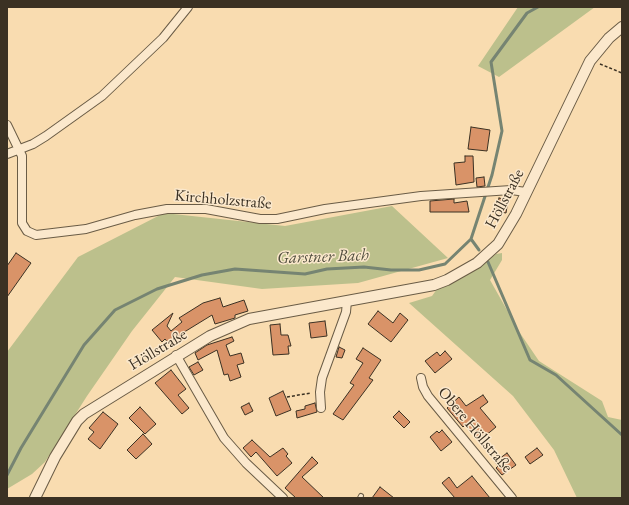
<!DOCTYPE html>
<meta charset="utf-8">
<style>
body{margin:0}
#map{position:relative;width:629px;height:505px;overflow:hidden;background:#f9dcb0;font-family:"EB Garamond",serif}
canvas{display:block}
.frame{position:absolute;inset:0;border:8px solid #3b3123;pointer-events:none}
</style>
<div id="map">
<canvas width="629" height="505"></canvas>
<div class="frame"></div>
</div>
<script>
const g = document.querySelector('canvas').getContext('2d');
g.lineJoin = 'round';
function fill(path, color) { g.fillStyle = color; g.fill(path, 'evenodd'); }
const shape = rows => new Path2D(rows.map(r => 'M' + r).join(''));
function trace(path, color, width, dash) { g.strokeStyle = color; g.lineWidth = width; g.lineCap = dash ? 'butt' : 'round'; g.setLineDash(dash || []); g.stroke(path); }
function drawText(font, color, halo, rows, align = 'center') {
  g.font = font + ' "EB Garamond",serif'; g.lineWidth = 3; g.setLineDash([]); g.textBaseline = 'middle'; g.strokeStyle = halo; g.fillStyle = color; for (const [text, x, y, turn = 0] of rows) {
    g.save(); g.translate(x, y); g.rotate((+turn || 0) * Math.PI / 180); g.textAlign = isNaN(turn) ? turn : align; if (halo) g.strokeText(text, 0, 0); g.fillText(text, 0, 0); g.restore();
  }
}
const green = shape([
 [518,7,595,7,499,77,478,66],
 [392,206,448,258,358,283,262,289,175,277,132,331,87,396,45,462,32,474,7,489,7,352,78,257,164,213,285,226],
 [502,253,502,260,490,280,520,333,539,361,602,401,608,417,622,420,622,498,577,498,554,450,513,396,409,303,432,296,437,289,476,269,496,254]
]);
const stream = shape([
 [471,239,479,250],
 [488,262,530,360,556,375,622,435],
 [7,475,21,448,84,345,115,310,157,289,202,275,235,269,305,274,327,269,364,267,391,270,419,270,445,264,471,239,492,175,502,131,491,62,527,13,538,7]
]);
const building = shape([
 [471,127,490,130,487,151,468,149,471,127],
 [465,156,473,156,474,182,456,185,454,163,465,162,465,156],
 [484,177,485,186,477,187,476,178,484,177],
 [499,198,508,200,506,213,496,211,499,198],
 [454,199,454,203,467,201,469,212,430,212,430,201,454,199],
 [16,253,31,263,7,297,7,266,16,253],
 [220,298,223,307,244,300,248,311,235,315,235,318,215,324,212,315,181,334,184,337,172,347,165,339,162,342,152,330,173,313,167,326,171,331,182,322,179,318,203,303,220,298],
 [378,311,393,323,400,313,408,320,391,342,368,324,378,311],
 [325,321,327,336,311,338,309,323,325,321],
 [280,324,281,335,288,335,291,346,288,346,289,354,273,355,270,325,280,324],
 [232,337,234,341,226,345,230,356,241,353,244,363,237,365,241,377,230,381,228,374,224,375,217,350,198,360,195,353,207,345,232,337],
 [339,347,345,350,342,358,336,357,339,347],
 [363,348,381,360,369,378,373,380,343,420,333,414,354,385,350,383,363,363,356,359,363,348],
 [445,351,452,359,435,373,425,361,437,352,440,356,445,351],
 [198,362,203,370,194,375,189,367,198,362],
 [171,370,186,389,178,395,189,408,182,414,155,383,171,370],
 [283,391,291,410,276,416,269,398,283,391],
 [483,395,488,402,480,408,496,427,479,441,465,425,463,427,447,408,459,397,466,406,483,395],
 [249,403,253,411,245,415,241,407,249,403],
 [315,403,317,412,297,418,296,411,305,409,305,406,315,403],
 [140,407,156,424,145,434,129,418,140,407],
 [399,411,410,422,404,428,393,417,399,411],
 [103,412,118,424,100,449,88,439,94,432,89,428,103,412],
 [442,430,452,442,441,451,430,437,437,431,439,433,442,430],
 [143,434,152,444,136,459,127,450,143,434],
 [252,440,270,457,283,448,288,454,286,456,292,463,277,476,256,452,251,457,243,448,252,440],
 [537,448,543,455,530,464,525,457,537,448],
 [507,453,516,465,502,475,496,468,498,466,495,462,507,453],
 [312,457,318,463,302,477,324,498,296,498,285,488,312,457],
 [472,476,490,498,455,498,442,483,449,477,457,488,472,476],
 [380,487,394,498,372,498,380,487]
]);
const path = shape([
 [600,64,622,73],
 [287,397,311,393]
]);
const service = shape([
 [360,498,361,496]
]);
const minor = shape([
 [7,125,22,156,22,223,27,231,36,235,86,229,135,215,167,209,206,209,260,219,277,219,325,209,421,196,511,190,526,192],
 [7,154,33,144,46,136,102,96,163,38,188,7],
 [176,355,224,438,246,463,283,498],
 [421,378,423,387,428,396,512,498],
 [321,408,320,392,322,378,346,312,347,301]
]);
const tertiary = shape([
 [35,498,55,457,77,421,84,414,210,336,249,319,434,285,447,280,477,263,498,244,516,214,590,61,609,38,622,27]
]);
const streetNames = [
 ["Höllstraße",505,199,-62],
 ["Kirchholzstraße",223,200,5],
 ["Höllstraße",158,350,-31],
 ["Obere Höllstraße",475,430,50]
];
const waterNames = [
 ["Garstner Bach",323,257,-2]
];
fill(green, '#bcc08c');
trace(stream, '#768472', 3);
fill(building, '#d99368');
trace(building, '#3b3123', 1);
trace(service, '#6a5c46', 6);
trace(minor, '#6a5c46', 10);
trace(tertiary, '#6a5c46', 12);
trace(path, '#3b3123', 1.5, [3, 2]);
trace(service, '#fbe8cc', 4);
trace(minor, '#fbe8cc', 8);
trace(tertiary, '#fbe8cc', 10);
drawText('16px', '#3b3123', '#fbe8cc', streetNames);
drawText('italic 17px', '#4f4d3d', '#fbe8cc', waterNames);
</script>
